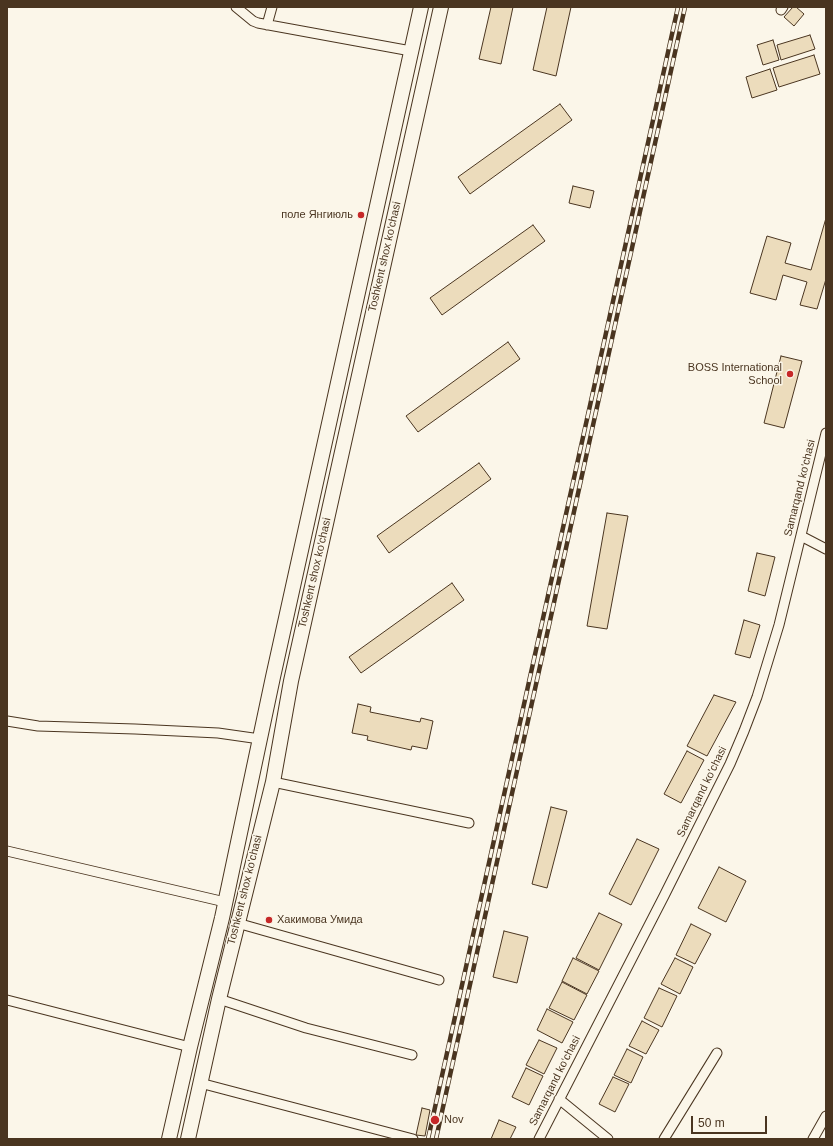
<!DOCTYPE html>
<meta charset="utf-8">
<style>
body{margin:0}
#map{position:relative;width:833px;height:1146px;overflow:hidden;background:#fbf6e9;font-family:Helvetica,sans-serif}
canvas{display:block}
.frame{position:absolute;inset:0;border:8px solid #4a3520;pointer-events:none}
.scale{position:absolute;left:691px;top:1116px;width:76px;height:18px;box-sizing:border-box;border:2px solid #4a3520;border-top:0;padding-left:5px;font-size:12px;line-height:14px;white-space:nowrap;color:#4a3520;-webkit-text-stroke:3px #fbf6e9;paint-order:stroke}
</style>
<div id="map">
<canvas width="833" height="1146"></canvas>
<div class="frame"></div>
<div class="scale">50 m</div>
</div>
<script>
const g = document.querySelector('canvas').getContext('2d');
g.lineJoin = 'round';
function fill(path, color) { g.fillStyle = color; g.fill(path, 'evenodd'); }
const shape = rows => new Path2D(rows.map(r => 'M' + r).join(''));
function trace(path, color, width, dash) { g.strokeStyle = color; g.lineWidth = width; g.lineCap = dash ? 'butt' : 'round'; g.setLineDash(dash || []); g.stroke(path); }
function drawText(font, color, halo, rows, align = 'center') {
  g.font = font + ' Helvetica,sans-serif'; g.lineWidth = 3; g.setLineDash([]); g.textBaseline = 'middle'; g.strokeStyle = halo; g.fillStyle = color; for (const [text, x, y, turn = 0] of rows) {
    g.save(); g.translate(x, y); g.rotate((+turn || 0) * Math.PI / 180); g.textAlign = isNaN(turn) ? turn : align; if (halo) g.strokeText(text, 0, 0); g.fillText(text, 0, 0); g.restore();
  }
}
const building = shape([
 [491,7,513,7,501,64,479,59,491,7],
 [547,7,571,7,556,76,533,70,547,7],
 [793,7,796,7,804,14,794,26,784,17,793,7],
 [810,35,815,49,781,60,777,45,810,35],
 [773,40,779,60,763,65,757,45,773,40],
 [814,55,820,74,779,87,773,68,814,55],
 [770,69,777,90,752,98,746,77,770,69],
 [560,104,572,120,470,194,458,177,560,104],
 [573,186,594,191,590,208,569,203,573,186],
 [826,218,826,279,817,309,800,305,807,282,783,275,776,300,750,293,767,236,791,243,785,263,811,270,826,218],
 [533,225,545,241,442,315,430,298,533,225],
 [508,342,520,359,418,432,406,416,508,342],
 [781,356,802,361,784,428,764,423,781,356],
 [479,463,491,479,389,553,377,536,479,463],
 [607,513,628,516,607,629,587,626,607,513],
 [757,553,775,557,765,596,748,591,757,553],
 [452,583,464,600,361,673,349,657,452,583],
 [744,620,760,625,750,658,735,654,744,620],
 [714,695,736,702,707,756,687,746,714,695],
 [358,704,371,707,370,712,420,722,421,718,433,721,427,749,412,746,411,750,367,740,368,736,352,733,358,704],
 [687,751,704,760,681,803,664,794,687,751],
 [551,807,567,811,547,888,532,884,551,807],
 [637,839,659,849,631,905,609,894,637,839],
 [719,867,746,881,726,922,698,908,719,867],
 [599,913,622,924,599,970,576,958,599,913],
 [691,924,711,934,695,964,676,955,691,924],
 [504,931,528,937,517,983,493,977,504,931],
 [573,958,599,971,587,994,562,981,573,958],
 [675,958,693,967,680,994,661,984,675,958],
 [562,982,587,995,574,1020,549,1008,562,982],
 [659,988,677,996,662,1027,644,1018,659,988],
 [547,1009,573,1022,562,1043,537,1030,547,1009],
 [642,1021,659,1030,646,1054,629,1046,642,1021],
 [539,1040,557,1048,544,1074,526,1065,539,1040],
 [627,1049,643,1057,631,1083,614,1075,627,1049],
 [526,1068,543,1076,529,1105,512,1097,526,1068],
 [613,1077,629,1084,615,1112,599,1104,613,1077],
 [422,1108,430,1110,425,1136,416,1135,422,1108],
 [499,1120,516,1127,510,1139,491,1139,499,1120]
]);
const street = shape([
 [236,7,253,21,258,23,411,51],
 [781,10,783,7],
 [267,25,272,7],
 [801,536,826,549],
 [7,721,38,726,135,729,218,733,260,739],
 [273,782,469,823],
 [7,851,225,902],
 [237,923,439,980],
 [219,999,306,1028,412,1055],
 [7,1000,190,1047],
 [200,1083,413,1139],
 [559,1099,608,1139],
 [539,1139,664,896,730,764,744,731,757,697,779,625,826,433],
 [664,1139,717,1053],
 [813,1139,826,1116]
]);
const primary = shape([
 [169,1139,190,1047,222,918,273,677,421,7],
 [188,1139,219,999,273,782,291,681,441,7]
]);
const rail = shape([
 [428,1139,678,7],
 [436,1139,685,7]
]);
const markers = [
 [361,215,4,"#c62828"],
 [790,374,4,"#c62828"],
 [269,920,4,"#c62828"],
 [435,1120,5,"#c62828"]
];
const poiNames = [
 ["поле Янгиюль",353,215],
 ["BOSS International",782,368],
 ["School",782,381],
 ["Хакимова Умида",277,920,"left"],
 ["Nov",444,1120,"left"]
];
const streetNames = [
 ["Toshkent shox ko'chasi",385,257,-77],
 ["Samarqand ko'chasi",800,488,-76],
 ["Toshkent shox ko'chasi",315,573,-77],
 ["Samarqand ko'chasi",702,792,-64],
 ["Toshkent shox ko'chasi",245,890,-76],
 ["Samarqand ko'chasi",555,1081,-63]
];
fill(building, '#ecdcbc');
trace(building, '#4a3520', 1);
trace(street, '#4a3520', 11);
trace(primary, '#4a3520', 16);
trace(street, '#fbf6e9', 9);
trace(primary, '#fbf6e9', 14);
trace(rail, '#4a3520', 4.5);
trace(rail, '#fbf6e9', 3, [9]);
for (const [x, y, r, color] of markers) { const dot = new Path2D(); dot.arc(x, y, r, 0, 2 * Math.PI); g.fillStyle = color; g.fill(dot); trace(dot, '#fbf6e9', 1.5); }
drawText('11px', '#4a3520', '#fbf6e9', poiNames, 'right');
drawText('11px', '#4a3520', '#fbf6e9', streetNames);
</script>
